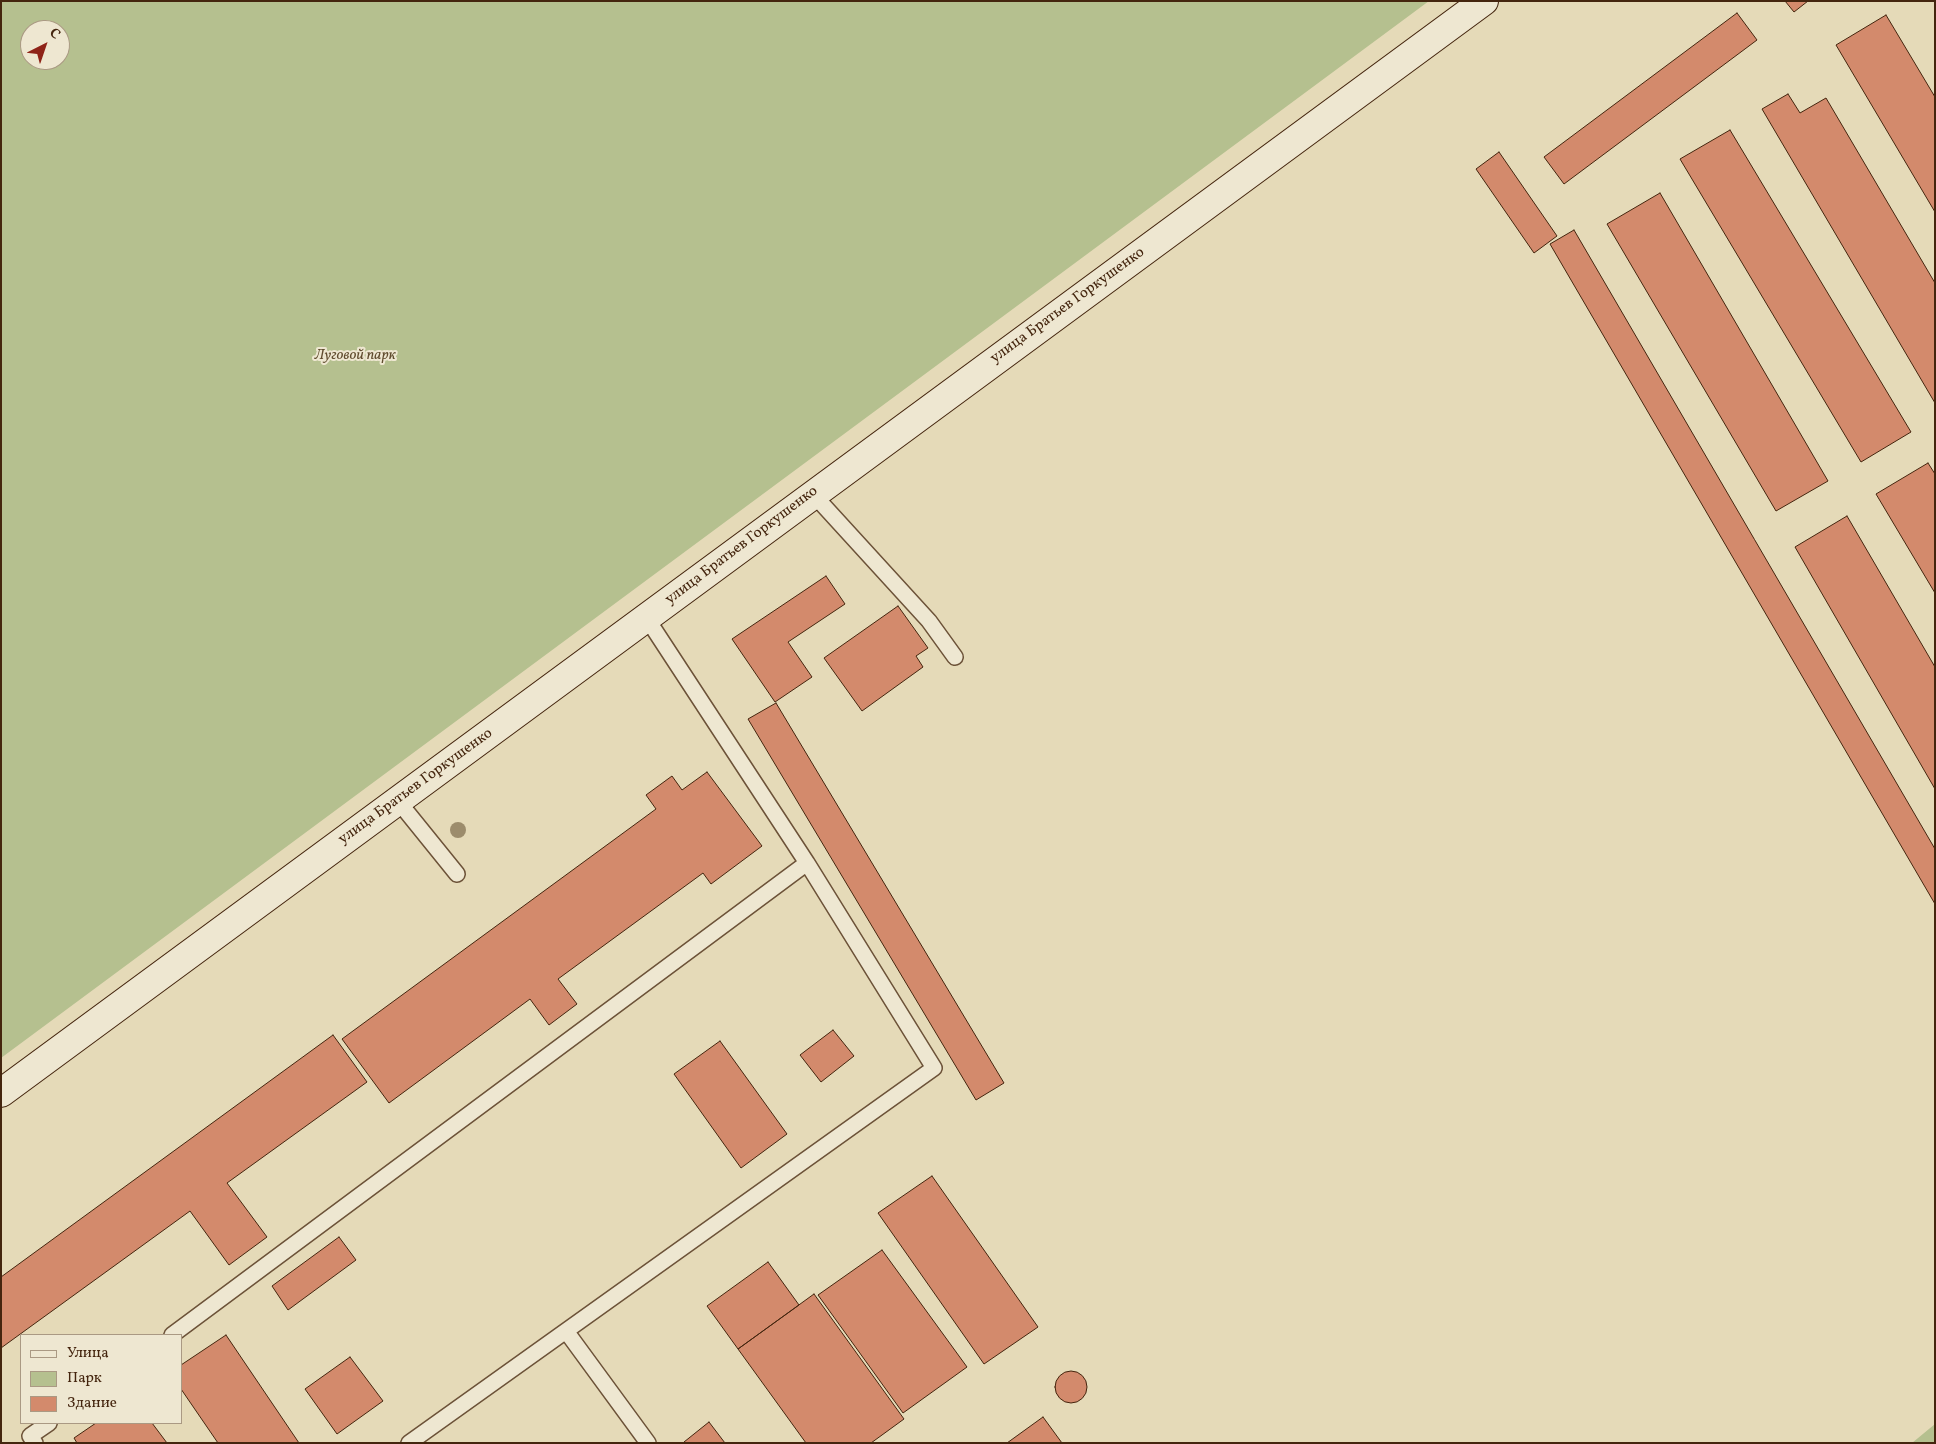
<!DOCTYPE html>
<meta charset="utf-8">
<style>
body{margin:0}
#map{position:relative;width:1936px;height:1444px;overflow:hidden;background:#e5dab8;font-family:Vollkorn,serif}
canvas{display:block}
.frame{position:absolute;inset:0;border:2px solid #44250e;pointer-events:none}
.legend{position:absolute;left:20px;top:1334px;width:162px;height:90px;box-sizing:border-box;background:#eee7d1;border:1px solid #aa9983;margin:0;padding:6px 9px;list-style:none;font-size:15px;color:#44250e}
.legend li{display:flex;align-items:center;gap:10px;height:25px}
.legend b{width:25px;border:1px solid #aa9983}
.north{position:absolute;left:20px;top:20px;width:50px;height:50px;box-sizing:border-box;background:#eee7d1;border:1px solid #aa9983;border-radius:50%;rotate:41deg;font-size:14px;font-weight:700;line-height:20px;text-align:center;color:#44250e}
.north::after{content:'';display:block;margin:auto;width:18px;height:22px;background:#8f2418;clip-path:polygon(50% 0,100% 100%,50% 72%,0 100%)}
</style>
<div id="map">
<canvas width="1936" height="1444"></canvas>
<div class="frame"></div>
<ul class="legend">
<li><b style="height:6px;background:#eee7d1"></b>Улица</li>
<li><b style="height:14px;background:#b5c08f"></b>Парк</li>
<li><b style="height:14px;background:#d38a6c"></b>Здание</li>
</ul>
<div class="north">С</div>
</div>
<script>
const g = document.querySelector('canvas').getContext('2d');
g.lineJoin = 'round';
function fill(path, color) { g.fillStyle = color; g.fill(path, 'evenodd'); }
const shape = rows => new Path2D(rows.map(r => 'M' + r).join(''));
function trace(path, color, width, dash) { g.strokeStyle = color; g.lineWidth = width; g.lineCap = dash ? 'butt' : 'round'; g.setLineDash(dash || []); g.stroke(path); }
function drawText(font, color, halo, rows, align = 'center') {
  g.font = font + ' Vollkorn,serif'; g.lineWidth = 4; g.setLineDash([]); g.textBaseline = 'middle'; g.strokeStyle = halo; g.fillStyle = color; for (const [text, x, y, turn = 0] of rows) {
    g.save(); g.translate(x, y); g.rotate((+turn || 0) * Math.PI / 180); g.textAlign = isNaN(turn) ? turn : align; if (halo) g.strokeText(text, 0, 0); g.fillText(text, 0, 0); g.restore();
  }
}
const green = shape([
 [1,1,1429,1,1,1058],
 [30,30,60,30,60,60,30,60],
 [1935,1424,1935,1443,1912,1443]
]);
const building = shape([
 [1785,1,1808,1,1794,12,1785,1],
 [1737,13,1757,40,1564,184,1544,157,1737,13],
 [1886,15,1935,97,1935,212,1836,45,1886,15],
 [1788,94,1800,113,1826,98,1935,283,1935,403,1762,109,1788,94],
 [1730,130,1911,432,1861,462,1680,159,1730,130],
 [1499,152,1557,236,1534,253,1476,169,1499,152],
 [1660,193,1828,481,1776,511,1607,224,1660,193],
 [1574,230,1935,849,1935,904,1550,244,1574,230],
 [1928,463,1935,474,1935,593,1876,494,1928,463],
 [1847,516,1935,667,1935,789,1795,547,1847,516],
 [826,576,845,604,788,642,812,677,775,702,732,639,826,576],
 [898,606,928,648,916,656,923,667,862,711,824,658,898,606],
 [776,703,1004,1083,976,1100,748,719,776,703],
 [707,772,762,846,711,884,703,873,558,979,577,1004,549,1025,530,999,389,1103,342,1039,656,809,646,795,672,776,682,790,707,772],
 [833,1030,854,1056,821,1082,800,1055,833,1030],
 [333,1035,367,1082,227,1183,267,1237,229,1265,190,1211,1,1348,1,1277,333,1035],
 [720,1041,787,1134,741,1168,674,1074,720,1041],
 [932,1176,1038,1327,984,1364,878,1213,932,1176],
 [339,1237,356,1260,288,1310,272,1286,339,1237],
 [882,1250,967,1367,903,1413,818,1295,882,1250],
 [768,1262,799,1305,738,1349,707,1306,768,1262],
 [814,1294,904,1419,871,1443,806,1443,738,1349,814,1294],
 [226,1335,299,1443,218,1443,181,1389,181,1365,226,1335],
 [350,1357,383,1401,337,1434,305,1389,350,1357],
 '1055 1387a16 16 0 1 1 32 0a16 16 0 1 1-32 0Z',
 [1043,1417,1062,1443,1007,1443,1043,1417],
 [709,1422,725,1443,685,1443,684,1442,709,1422],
 [96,1423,152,1423,167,1443,77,1443,74,1438,96,1423]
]);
const lane = shape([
 [813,494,929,621,955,657],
 [398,801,457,874],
 [566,1331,648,1443],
 [172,1335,807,863],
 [35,1443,30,1436,49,1423],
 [409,1443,934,1068,807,863,646,617]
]);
const secondary = shape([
 [1,1093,1484,1]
]);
const trees = [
 [458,830]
];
const streetNames = [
 ["улица Братьев Горкушенко",1068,306,-36],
 ["улица Братьев Горкушенко",742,546,-37],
 ["улица Братьев Горкушенко",416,787,-36]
];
const parkNames = [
 ["Луговой парк",355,356]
];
fill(green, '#b5c08f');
fill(building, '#d38a6c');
trace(building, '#44250e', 1);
trace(lane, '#6c5238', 18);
trace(secondary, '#44250e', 30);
trace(lane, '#eee7d1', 15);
trace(secondary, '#eee7d1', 28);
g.fillStyle = '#9c8c6c';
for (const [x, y] of trees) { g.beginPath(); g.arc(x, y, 8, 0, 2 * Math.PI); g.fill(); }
drawText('15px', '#44250e', '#eee7d1', streetNames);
drawText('italic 15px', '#604c2e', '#eee7d1', parkNames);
</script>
